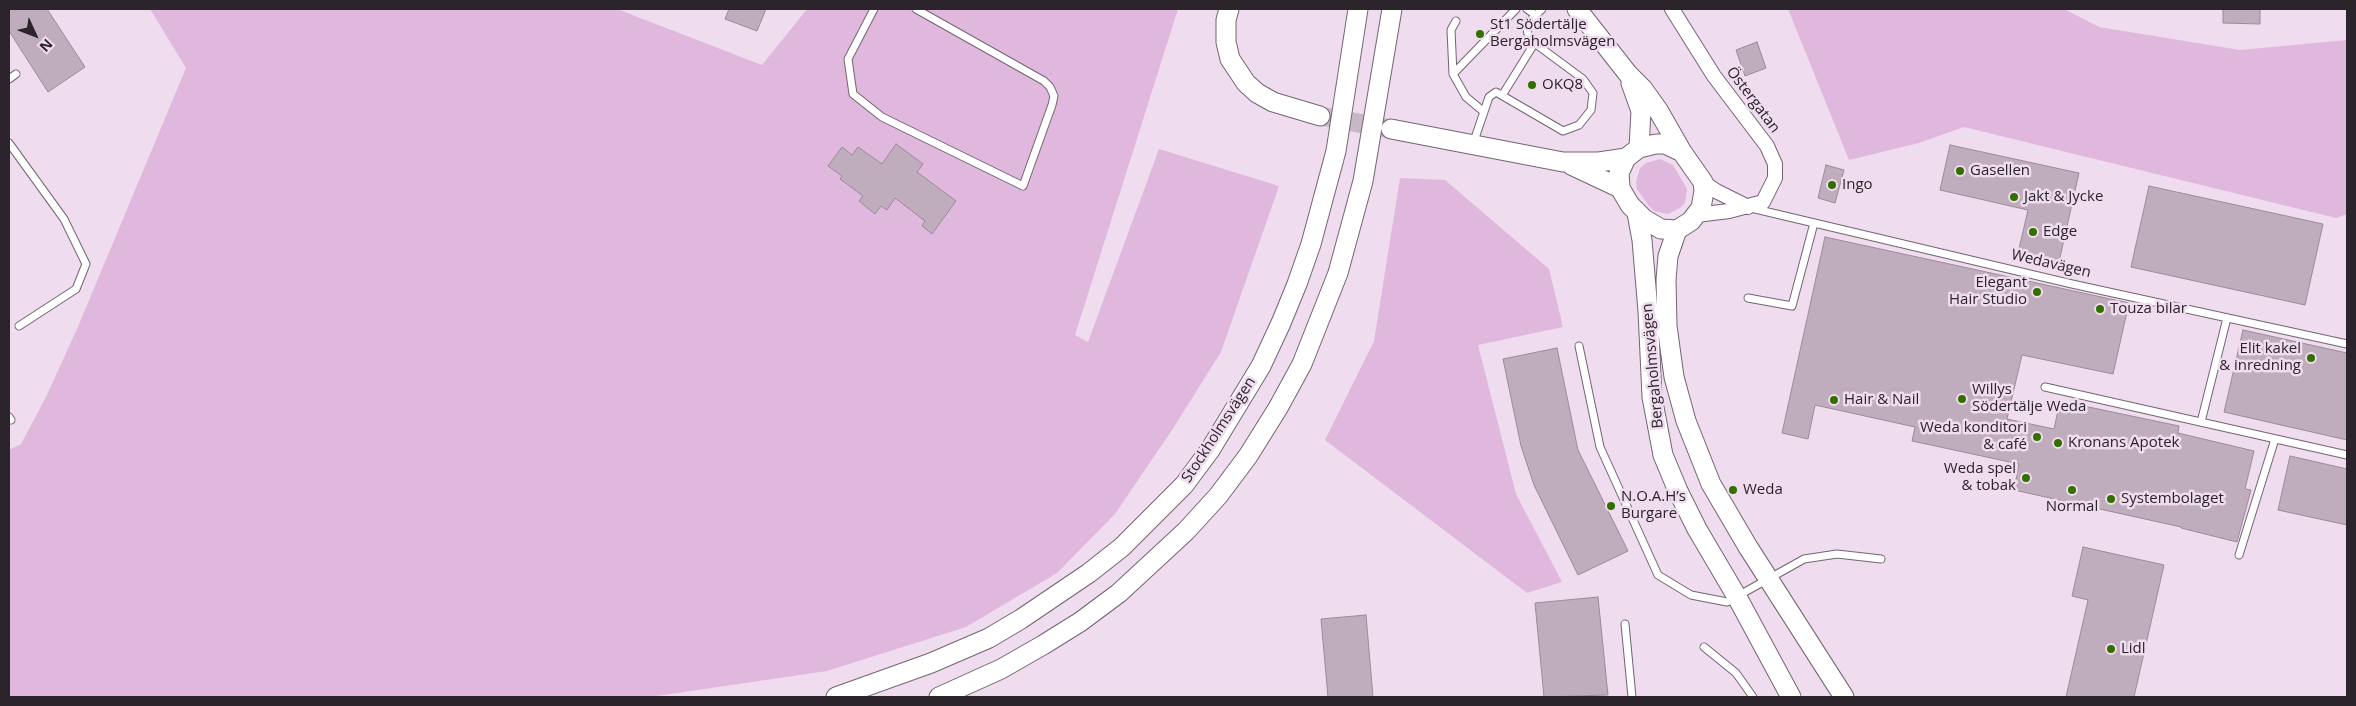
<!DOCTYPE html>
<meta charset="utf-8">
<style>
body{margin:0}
#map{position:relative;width:2356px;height:706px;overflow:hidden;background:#efdcee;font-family:"Open Sans",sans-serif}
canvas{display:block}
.frame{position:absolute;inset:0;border:10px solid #2b242b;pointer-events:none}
.north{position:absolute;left:10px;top:10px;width:50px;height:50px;-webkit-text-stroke:4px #efdcee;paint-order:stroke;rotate:133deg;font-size:14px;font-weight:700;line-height:20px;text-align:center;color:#2b242b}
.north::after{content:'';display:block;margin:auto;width:18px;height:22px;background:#2b242b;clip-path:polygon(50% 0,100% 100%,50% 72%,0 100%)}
</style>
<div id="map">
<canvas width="2356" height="706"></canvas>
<div class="frame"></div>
<div class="north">N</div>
</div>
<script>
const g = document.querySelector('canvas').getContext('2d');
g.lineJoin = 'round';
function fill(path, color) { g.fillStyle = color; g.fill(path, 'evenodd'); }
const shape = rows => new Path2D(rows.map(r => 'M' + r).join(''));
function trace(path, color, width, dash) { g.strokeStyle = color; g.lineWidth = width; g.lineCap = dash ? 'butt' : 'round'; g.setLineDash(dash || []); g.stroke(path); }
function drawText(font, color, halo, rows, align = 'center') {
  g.font = font + ' "Open Sans",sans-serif'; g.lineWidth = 5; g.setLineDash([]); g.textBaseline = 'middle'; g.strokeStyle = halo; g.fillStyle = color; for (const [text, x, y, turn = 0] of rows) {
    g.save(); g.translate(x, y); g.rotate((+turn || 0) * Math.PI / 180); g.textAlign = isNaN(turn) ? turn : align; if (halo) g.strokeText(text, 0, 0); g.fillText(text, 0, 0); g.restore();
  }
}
const green = shape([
 [150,9,617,9,762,65,807,9,1178,9,1075,335,1088,342,1159,149,1279,186,1221,352,1174,427,1115,514,1057,573,966,627,827,671,650,697,9,697,9,450,21,444,46,397,77,329,186,68],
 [1788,9,2064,9,2099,27,2240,50,2347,40,2347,214,2336,218,1964,127,1919,143,1849,160],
 [1660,159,1673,165,1687,189,1685,203,1680,208,1668,214,1654,211,1649,206,1637,189,1636,182,1640,168,1646,163],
 [1400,178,1445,180,1549,269,1563,327,1478,345,1516,494,1562,582,1527,593,1325,440,1374,341]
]);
const building = shape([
 [9,9,47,9,85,67,48,92,9,31,9,9],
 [729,9,766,9,757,31,725,19,729,9],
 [2223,9,2260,9,2260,24,2223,23,2223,9],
 [1757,42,1766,68,1745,76,1736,50,1757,42],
 [896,144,923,164,917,172,956,201,932,234,922,226,925,221,895,198,887,210,881,206,875,214,859,201,863,196,840,179,842,176,828,166,842,147,852,155,858,147,882,164,896,144],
 [1950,145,2079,173,2059,262,2018,253,2028,210,1940,190,1950,145],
 [1826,165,1844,170,1835,203,1818,198,1826,165],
 [2149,186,2323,224,2305,305,2131,267,2149,186],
 [1825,237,2129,303,2113,374,2022,355,2007,419,2054,429,2060,401,2179,426,2178,433,2254,451,2245,489,2251,490,2237,542,2181,528,2181,527,2014,490,2019,464,1912,441,1915,427,1815,405,1808,439,1782,433,1825,237],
 [2243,330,2347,353,2347,440,2224,412,2243,330],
 [1557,348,1578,450,1628,551,1578,575,1534,485,1521,446,1503,359,1557,348],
 [2290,456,2347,469,2347,525,2278,510,2290,456],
 [2083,547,2164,565,2134,697,2066,697,2088,600,2072,596,2083,547],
 [1598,597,1608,695,1544,697,1535,603,1598,597],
 [1366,615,1373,697,1328,697,1321,619,1366,615]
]);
const secondaryTunnel = shape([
 [1320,116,1391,129]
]);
const lane = shape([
 [874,9,848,59,853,94,882,117,1023,186,1052,105,1054,96,1050,87,1044,81,916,9],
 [1527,9,1534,14],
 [1456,21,1451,30,1453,74,1466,97,1484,112],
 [1453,74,1516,9],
 [9,79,16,74],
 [1503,94,1534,44],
 [9,143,64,219,86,264,76,289,19,326],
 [1473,144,1489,97,1496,92,1563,131,1579,125,1591,110,1593,93,1583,79,1529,39,1527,29,1529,22,1542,9],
 [1751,208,2072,284,2347,344],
 [1748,298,1792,306,1814,223],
 [1579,346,1600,447,1658,575,1691,595,1727,602,1804,559,1837,554,1881,559],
 [2045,387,2347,455],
 [9,417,11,420],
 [2201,422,2227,318],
 [2239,555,2275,439],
 [1625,624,1632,697],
 [1704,647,1736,673,1753,697]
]);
const street = shape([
 [1672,9,1714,76,1767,146,1775,164,1775,178,1763,202,1729,211,1696,215],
 [1703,182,1716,191,1748,207]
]);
const secondary = shape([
 [1229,9,1226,20,1226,42,1230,59,1246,83,1257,93,1273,102,1320,116],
 [1577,9,1628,74,1643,89,1658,110,1682,152],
 [1631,83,1641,111,1639,148],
 [1391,129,1563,162,1599,162,1626,158],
 [1656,144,1665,144,1682,152,1703,182,1704,191,1701,208,1691,221,1677,230,1661,229,1644,219,1630,205,1620,188,1619,173,1626,158,1639,148,1656,144],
 [1571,165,1620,188],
 [1637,213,1642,240,1648,311,1652,397,1663,455,1678,491,1697,529,1737,597,1791,697],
 [1677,230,1668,256,1666,280,1667,326,1674,377,1686,421,1711,484,1748,547,1844,697],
 [836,697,931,663,989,638,1021,619,1089,573,1122,547,1184,485,1210,450,1261,366,1281,323,1297,284,1311,244,1336,151,1358,9],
 [939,697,1001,669,1043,645,1080,622,1119,593,1186,531,1218,496,1248,456,1278,408,1302,364,1338,273,1363,181,1392,9]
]);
const markers = [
 [1480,34,5,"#336f00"],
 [1532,85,5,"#336f00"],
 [1960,171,5,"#336f00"],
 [1832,185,5,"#336f00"],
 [2014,197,5,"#336f00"],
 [2033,232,5,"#336f00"],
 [2037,292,5,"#336f00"],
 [2100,309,5,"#336f00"],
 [2311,358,5,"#336f00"],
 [1962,399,5,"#336f00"],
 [1834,400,5,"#336f00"],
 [2037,437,5,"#336f00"],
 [2058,443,5,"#336f00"],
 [2026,478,5,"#336f00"],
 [1733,490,5,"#336f00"],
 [2072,490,5,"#336f00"],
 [2111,499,5,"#336f00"],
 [1611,506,5,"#336f00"],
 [2111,649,5,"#336f00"]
];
const poiNames = [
 ["St1 Södertälje",1490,25],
 ["Bergaholmsvägen",1490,42],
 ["OKQ8",1542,85],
 ["Gasellen",1970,171],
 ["Ingo",1842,185],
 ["Jakt & Jycke",2024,197],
 ["Edge",2043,232],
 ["Elegant",2027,283,"right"],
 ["Hair Studio",2027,300,"right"],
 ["Touza bilar",2110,309],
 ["Elit kakel",2301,349,"right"],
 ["& inredning",2301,366,"right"],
 ["Willys",1972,390],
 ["Södertälje Weda",1972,407],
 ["Hair & Nail",1844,400],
 ["Weda konditori",2027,428,"right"],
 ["& café",2027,445,"right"],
 ["Kronans Apotek",2068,443],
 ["Weda spel",2016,469,"right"],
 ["& tobak",2016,486,"right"],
 ["Weda",1743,490],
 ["N.O.A.H’s",1621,497],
 ["Burgare",1621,514],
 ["Systembolaget",2121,499],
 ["Normal",2072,507,"center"],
 ["Lidl",2121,649]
];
const streetNames = [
 ["Östergatan",1753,100,53],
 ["Wedavägen",2051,264,13],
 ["Bergaholmsvägen",1653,366,-95],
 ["Stockholmsvägen",1219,430,-57]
];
fill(green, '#e0b8de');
fill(building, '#bfadbe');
trace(building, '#9b8a9a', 1);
trace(secondaryTunnel, '#c8b7c7', 19, [19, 9]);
trace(lane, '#746473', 9);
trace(street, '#746473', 16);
trace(secondary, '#746473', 21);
trace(lane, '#fff', 7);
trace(street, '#fff', 14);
trace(secondary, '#fff', 19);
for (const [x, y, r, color] of markers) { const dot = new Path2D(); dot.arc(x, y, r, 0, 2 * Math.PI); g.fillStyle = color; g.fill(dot); trace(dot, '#efdcee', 2); }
drawText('15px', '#2b242b', '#efdcee', poiNames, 'left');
drawText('15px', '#2b242b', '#efdcee', streetNames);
</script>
